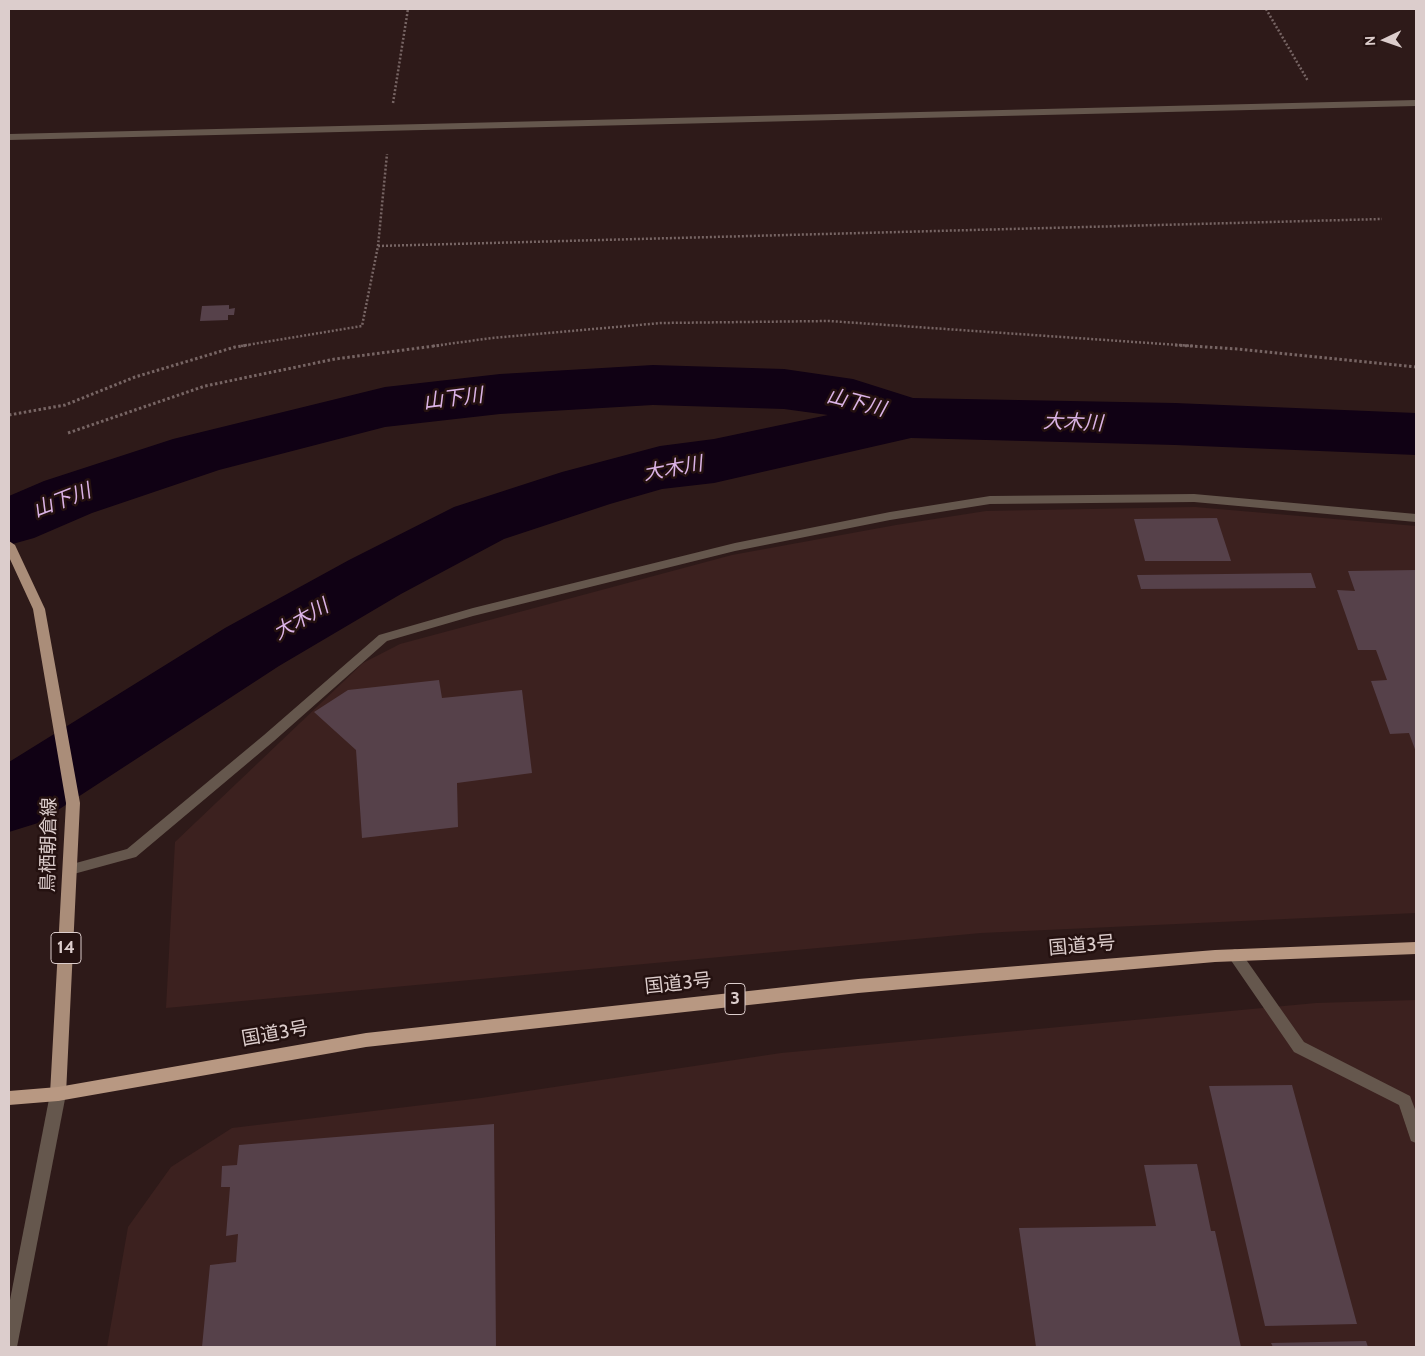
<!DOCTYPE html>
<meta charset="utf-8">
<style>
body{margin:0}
#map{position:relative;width:1425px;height:1356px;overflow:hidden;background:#2e1a19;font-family:Cabin,sans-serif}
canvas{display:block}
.frame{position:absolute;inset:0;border:10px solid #dccdcc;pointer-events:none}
.north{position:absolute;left:1360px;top:15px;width:50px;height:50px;-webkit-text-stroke:4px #241110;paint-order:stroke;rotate:267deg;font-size:14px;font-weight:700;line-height:20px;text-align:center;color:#dccdcc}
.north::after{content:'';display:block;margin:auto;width:18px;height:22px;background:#dccdcc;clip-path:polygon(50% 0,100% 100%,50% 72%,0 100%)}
</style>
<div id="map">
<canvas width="1425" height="1356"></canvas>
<div class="frame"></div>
<div class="north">N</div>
</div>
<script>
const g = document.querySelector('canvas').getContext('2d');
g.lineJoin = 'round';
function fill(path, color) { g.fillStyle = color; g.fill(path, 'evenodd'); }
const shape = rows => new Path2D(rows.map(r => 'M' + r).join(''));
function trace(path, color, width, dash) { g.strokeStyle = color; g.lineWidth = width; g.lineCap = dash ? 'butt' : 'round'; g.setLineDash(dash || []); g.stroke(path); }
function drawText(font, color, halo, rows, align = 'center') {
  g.font = font + ' Cabin,"Noto Sans JP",sans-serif'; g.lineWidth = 5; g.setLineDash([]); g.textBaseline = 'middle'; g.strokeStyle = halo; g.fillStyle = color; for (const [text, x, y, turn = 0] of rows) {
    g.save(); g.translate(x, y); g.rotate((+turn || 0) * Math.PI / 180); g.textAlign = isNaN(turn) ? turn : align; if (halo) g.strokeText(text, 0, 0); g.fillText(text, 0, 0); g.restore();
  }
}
const built = shape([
 [1195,507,1416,526,1416,913,981,933,166,1008,175,842,363,663,400,644,732,555,896,525,986,511],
 [1416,1000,1416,1347,107,1347,128,1227,171,1167,232,1128,481,1098,781,1053,1316,1003]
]);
const river = shape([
 [653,365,784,369,853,379,913,398,1175,403,1416,413,1416,455,1175,445,911,438,714,483,662,489,610,504,504,539,401,594,279,666,38,823,9,832,9,762,225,628,349,560,454,507,562,472,660,446,714,439,828,415,784,409,653,405,500,414,385,427,219,470,92,513,34,538,9,545,9,496,44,481,173,439,385,387,500,374,653,365]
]);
const building = shape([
 [229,305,229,309,235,308,234,315,228,315,228,320,200,321,202,306],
 [1217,518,1231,561,1145,561,1134,519],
 [1416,570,1416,752,1409,733,1390,734,1371,681,1387,680,1376,650,1358,650,1337,590,1355,591,1348,571],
 [1311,573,1316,588,1141,589,1137,575],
 [439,680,442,698,522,690,532,773,457,783,458,827,362,838,356,750,314,712,348,690],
 [1292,1085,1357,1324,1265,1326,1209,1086],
 [494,1124,496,1347,202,1347,210,1265,236,1262,238,1234,226,1236,230,1187,221,1187,222,1166,237,1165,239,1145],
 [1197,1164,1211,1231,1215,1231,1241,1347,1036,1347,1019,1228,1156,1226,1144,1165],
 [1366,1341,1368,1347,1273,1347,1271,1343]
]);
const pathFar1 = shape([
 [1266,9,1308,81],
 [393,103,408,9],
 [378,246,1382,219],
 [241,346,362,326,378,246,387,154],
 [433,346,492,338,661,323,829,321,1193,346]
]);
const path = shape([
 [1175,345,1238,349,1416,367],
 [9,415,65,405,135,377,235,347,249,345],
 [68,433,205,386,335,359,442,345]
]);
const minor = shape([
 [1416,100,1416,106,9,140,9,134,1416,100],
 [1194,494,1416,514,1416,522,1194,502,990,504,890,520,735,551,473,616,387,641,274,741,136,857,70,875,65,874,63,870,65,866,127,849,264,735,379,635,473,608,735,543,890,512,990,496,1194,494],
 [1235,949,1240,951,1304,1042,1410,1096,1416,1112,1416,1143,1411,1141,1399,1105,1294,1052,1230,959,1228,955,1230,951,1235,949]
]);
const tertiary = shape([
 [58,1087,63,1089,66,1094,17,1347,9,1347,9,1305,50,1094,53,1089,58,1087]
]);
const primary = shape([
 [9,541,15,545,45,609,80,803,66,1094,63,1099,58,1101,53,1099,50,1094,66,803,33,609,9,557,9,541]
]);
const trunk = shape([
 [1416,942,1416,954,1215,962,858,993,366,1047,58,1101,9,1105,9,1091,58,1087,366,1033,858,979,1215,950,1416,942]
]);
const shields = [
 [66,948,30],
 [735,999,20]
];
const shieldNames = [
 ["14",66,948],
 ["3",735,999]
];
const streetNames = [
 ["鳥栖朝倉線",49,845,-89],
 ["国道3号",1082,946,-5],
 ["国道3号",678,984,-6],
 ["国道3号",275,1034,-10]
];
const waterNames = [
 ["山下川",453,399,-7],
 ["山下川",856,403,14],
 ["大木川",1073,423,2],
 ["大木川",673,469,-10],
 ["山下川",62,501,-21],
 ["大木川",301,620,-30]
];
fill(built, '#3c211f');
fill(river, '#100114');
fill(building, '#56414a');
trace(pathFar1, '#776564', 2.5, [2, 2]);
trace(path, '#776564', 3, [2.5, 2.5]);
fill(minor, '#65574d');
fill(tertiary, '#65574d');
fill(primary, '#aa8d79');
fill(trunk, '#b89882');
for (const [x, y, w] of shields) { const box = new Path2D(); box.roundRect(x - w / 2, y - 15.5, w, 31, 4); g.fillStyle = '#241110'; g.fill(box); trace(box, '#dccdcc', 1); }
drawText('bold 18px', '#dccdcc', null, shieldNames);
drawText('19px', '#dccdcc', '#241110', streetNames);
drawText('italic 20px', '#dbb3e6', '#241110', waterNames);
</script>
